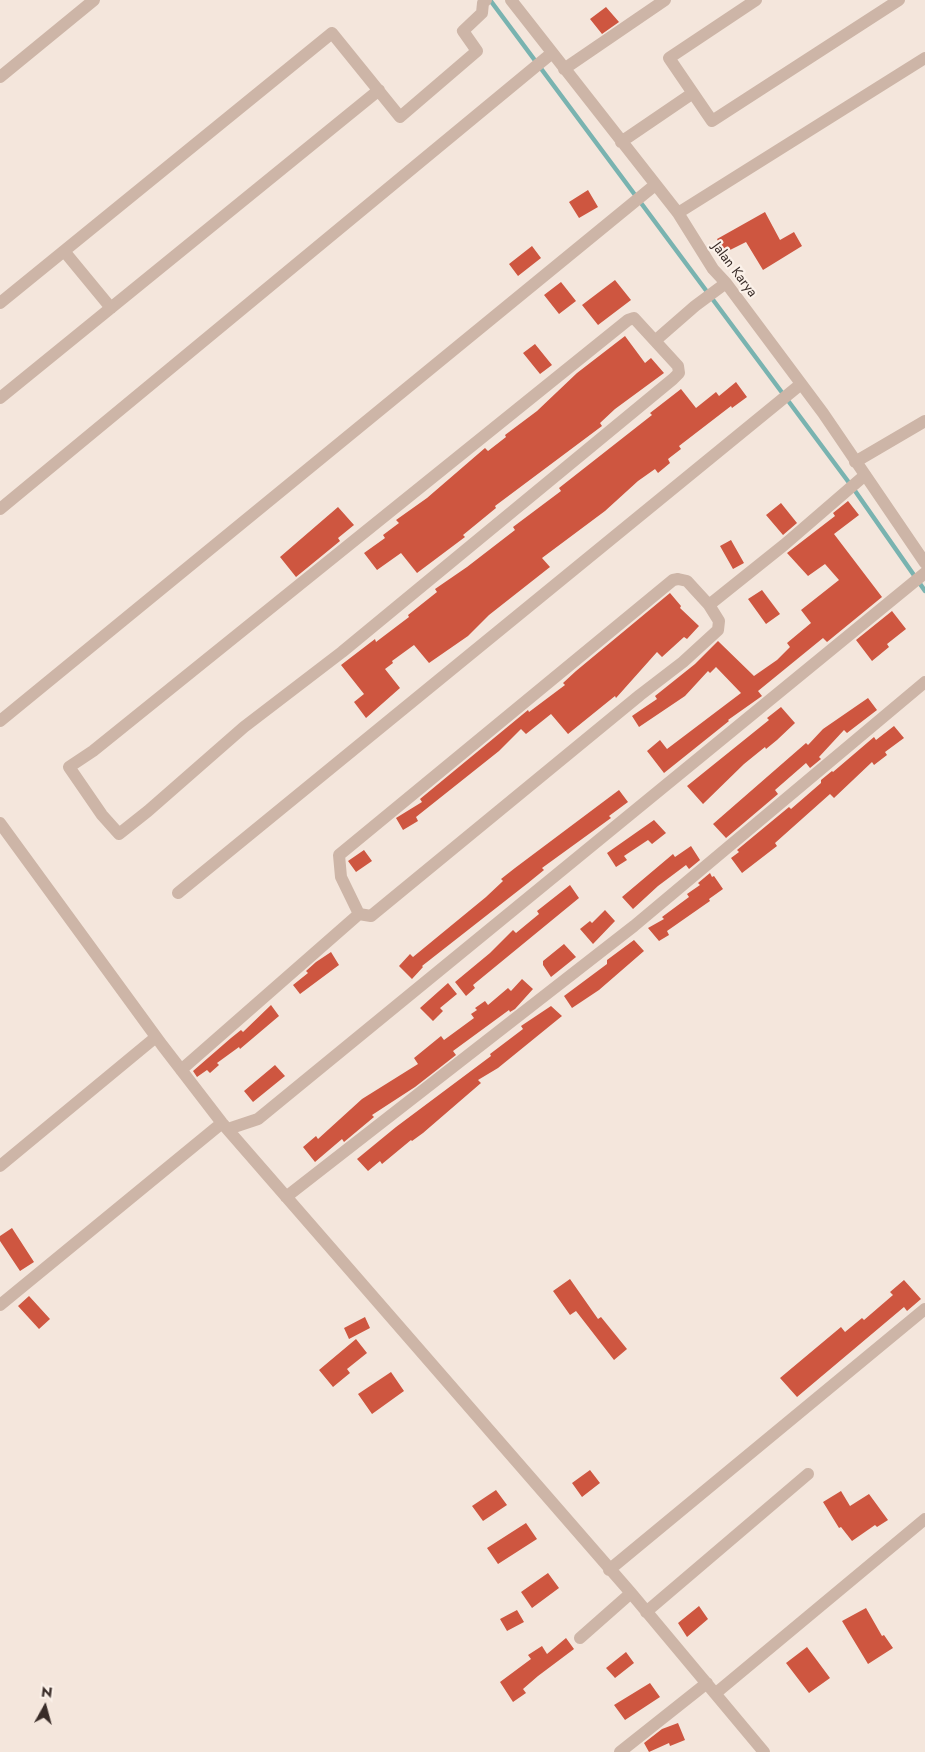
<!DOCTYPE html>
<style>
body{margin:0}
#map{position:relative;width:925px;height:1752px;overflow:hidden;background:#f4e6dc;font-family:Jost,sans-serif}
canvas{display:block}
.north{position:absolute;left:20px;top:1682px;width:50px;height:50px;-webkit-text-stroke:4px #fbf1e9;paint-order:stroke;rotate:7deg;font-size:14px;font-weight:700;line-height:20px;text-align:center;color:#392c28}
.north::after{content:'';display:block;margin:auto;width:18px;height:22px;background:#392c28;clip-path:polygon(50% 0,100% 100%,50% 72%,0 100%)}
</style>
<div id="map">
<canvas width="925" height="1752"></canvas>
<div class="north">N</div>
</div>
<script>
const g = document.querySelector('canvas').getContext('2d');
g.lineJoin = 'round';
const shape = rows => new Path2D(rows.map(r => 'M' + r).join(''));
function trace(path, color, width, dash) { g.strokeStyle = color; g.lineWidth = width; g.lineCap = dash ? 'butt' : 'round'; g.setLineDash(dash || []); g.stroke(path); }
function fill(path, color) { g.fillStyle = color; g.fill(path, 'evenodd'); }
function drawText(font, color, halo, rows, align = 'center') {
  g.font = font + ' Jost,sans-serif'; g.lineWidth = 4.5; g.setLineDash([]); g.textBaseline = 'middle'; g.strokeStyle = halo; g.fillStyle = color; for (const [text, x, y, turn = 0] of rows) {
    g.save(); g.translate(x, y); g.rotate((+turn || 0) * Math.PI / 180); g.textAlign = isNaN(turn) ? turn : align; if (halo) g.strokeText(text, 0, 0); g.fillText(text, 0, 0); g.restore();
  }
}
const stream = shape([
 [490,0,853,488,925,591]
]);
const building = shape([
 [606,7,619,22,602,34,590,19],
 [588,190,598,207,579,218,569,202],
 [765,212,780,240,794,232,802,246,763,270,746,242,724,253,717,239],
 [532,246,541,258,518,276,509,264],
 [615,280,631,300,598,325,582,305],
 [561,282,576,301,559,314,544,295],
 [625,336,645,363,651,358,664,373,615,409,600,423,602,426,495,506,496,508,463,535,465,537,417,573,401,553,377,570,364,553,385,538,383,535,399,523,396,520,427,498,485,448,488,451,506,437,505,435,537,411,577,373],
 [535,344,552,365,540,374,523,353],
 [736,382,747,397,732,408,731,406,679,446,681,449,668,459,670,463,658,473,655,469,638,481,605,511,542,558,550,567,489,615,468,636,429,663,414,645,392,661,393,663,385,669,400,688,366,718,354,702,364,694,341,665,375,639,376,642,409,617,408,615,437,592,435,589,467,567,515,530,513,527,561,491,559,488,652,415,650,413,681,389,696,408,716,392,719,396],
 [848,501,859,515,834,534,882,597,827,642,823,638,758,691,762,696,728,720,729,721,664,773,647,751,660,740,667,749,741,693,716,667,710,673,708,671,685,696,639,727,632,716,657,699,655,696,695,664,718,641,754,676,777,660,790,647,787,643,811,623,801,610,839,580,825,564,808,576,787,553,835,516,833,513],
 [781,503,797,523,783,535,766,515],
 [338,507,354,525,338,538,340,541,296,577,280,557],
 [731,540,744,563,733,569,720,546],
 [762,590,780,614,766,624,748,599],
 [670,593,681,606,680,608,699,626,687,639,684,637,662,657,657,652,616,698,615,696,568,734,551,714,526,734,521,729,499,751,416,817,418,821,403,830,396,818,422,802,420,799,528,710,529,712,565,685,563,683,576,671],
 [892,611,906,629,887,644,889,647,872,661,856,640],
 [868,698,877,710,847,733,844,730,819,757,821,759,810,768,806,763,775,790,778,794,726,838,713,824,806,743,808,745,823,729],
 [781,707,795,723,777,740,766,749,765,747,744,764,703,804,687,786,769,720,767,718],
 [894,726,904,738,885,752,887,755,874,765,872,762,834,798,830,794,775,843,777,846,742,873,731,858,739,852,737,850,789,807,791,809,821,783,821,780,832,771,833,772,874,737,876,740],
 [619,790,628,802,609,816,611,818,542,868,544,870,528,883,422,966,423,967,412,979,399,966,410,954,413,957,486,897,503,881,501,879,515,868],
 [654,820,666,833,652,844,648,840,624,856,627,860,616,867,607,853],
 [691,846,700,860,689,869,686,865,658,886,633,909,622,897,673,854,675,857],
 [364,850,372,861,356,872,348,861],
 [710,873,712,877,714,876,723,889,709,899,710,901,667,931,669,935,659,941,648,928,664,919,662,917,689,897,687,894,700,885,698,883],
 [570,885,579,898,473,985,475,988,466,996,455,982,490,953,513,930,516,933,539,914,537,911],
 [605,910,615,921,593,944,580,929,590,921,592,923],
 [634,940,644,951,599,990,572,1008,564,996,607,964,607,960],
 [564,944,576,957,551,977,543,965,543,961],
 [331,952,339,965,300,994,293,985,308,973,306,971,316,962],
 [522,979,533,989,515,1009,510,1012,509,1010,453,1051,456,1055,415,1087,372,1115,374,1117,344,1142,342,1139,315,1162,303,1147,316,1136,318,1139,362,1099,418,1064,414,1058,441,1036,444,1040,474,1018,471,1014,477,1010,475,1008,485,1001,488,1005,508,988,511,991],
 [448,983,457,994,440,1008,443,1011,433,1021,420,1008],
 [271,1005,279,1016,240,1049,239,1047,217,1063,219,1065,210,1073,207,1070,197,1077,193,1071,231,1038,241,1030,243,1032],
 [551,1006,562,1016,498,1068,478,1080,481,1083,423,1133,412,1141,411,1140,382,1164,380,1161,368,1171,357,1159,396,1127,491,1056,490,1054,523,1029,521,1026],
 [275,1065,285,1076,253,1102,244,1091],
 [12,1228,34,1262,20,1271,0,1241,0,1236],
 [570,1279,598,1319,601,1317,627,1349,614,1360,576,1311,570,1315,553,1291],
 [904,1280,921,1299,907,1311,904,1307,797,1397,780,1378,841,1327,845,1332,862,1318,864,1320,893,1295,890,1292],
 [29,1296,50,1319,39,1329,18,1306],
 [365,1317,370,1328,349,1339,344,1328],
 [356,1339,367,1353,347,1369,350,1373,333,1387,319,1370],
 [391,1372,404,1391,372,1414,358,1394],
 [590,1470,600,1483,582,1497,572,1483],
 [496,1490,507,1505,483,1521,472,1506],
 [841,1491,850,1506,869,1494,888,1520,877,1527,875,1525,852,1541,841,1527,839,1528,823,1502],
 [526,1523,537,1539,498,1564,487,1548],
 [548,1573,559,1588,532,1608,521,1592],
 [699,1606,708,1619,687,1637,678,1623],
 [866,1608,882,1636,884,1635,893,1648,868,1664,842,1621],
 [517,1610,524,1622,507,1631,500,1619],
 [566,1638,574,1649,538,1676,523,1689,526,1693,513,1702,500,1682,531,1659,528,1655,542,1646,547,1654],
 [807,1647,830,1678,809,1693,786,1663],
 [626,1652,634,1663,615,1678,606,1668],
 [650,1683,660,1697,625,1720,614,1705],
 [678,1723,685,1740,670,1746,669,1743,649,1752,644,1743,662,1729]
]);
const minor = shape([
 [511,0,678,213,713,269,726,283,823,413,925,563],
 [756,0,669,58,712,121,899,0],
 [564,69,665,0],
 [0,77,94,0],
 [621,142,693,93],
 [678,213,925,58],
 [64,251,111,308],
 [0,303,332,33,400,117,477,51,463,31,482,13,483,3,486,0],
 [634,318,678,366,679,373,673,379,342,652,244,727,148,811,119,834,102,815,69,767,93,751,628,320,634,318],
 [656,340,695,306,726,283],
 [0,398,379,90],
 [855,462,925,421],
 [0,509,552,53],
 [678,579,687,581,709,605,719,621,718,630,683,662,640,695,371,916,359,914,341,877,339,855,673,580,678,579],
 [709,605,784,545,864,476],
 [0,721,655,185],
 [0,823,162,1045,222,1123,631,1593,764,1752],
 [178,893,801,384],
 [181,1070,359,914],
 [228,1129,258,1119,925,573],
 [0,1166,156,1037],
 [286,1197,634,926,925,682],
 [0,1305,222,1123],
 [609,1570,925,1309],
 [646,1612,808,1474],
 [580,1638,631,1593],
 [716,1693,925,1519],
 [620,1752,707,1683]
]);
const streetNames = [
 ["Jalan Karya",734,270,53]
];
trace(stream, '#79b3b0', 4.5);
fill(building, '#ce5640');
trace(minor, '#cdb5a7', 12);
drawText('14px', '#392c28', '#fbf1e9', streetNames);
</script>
